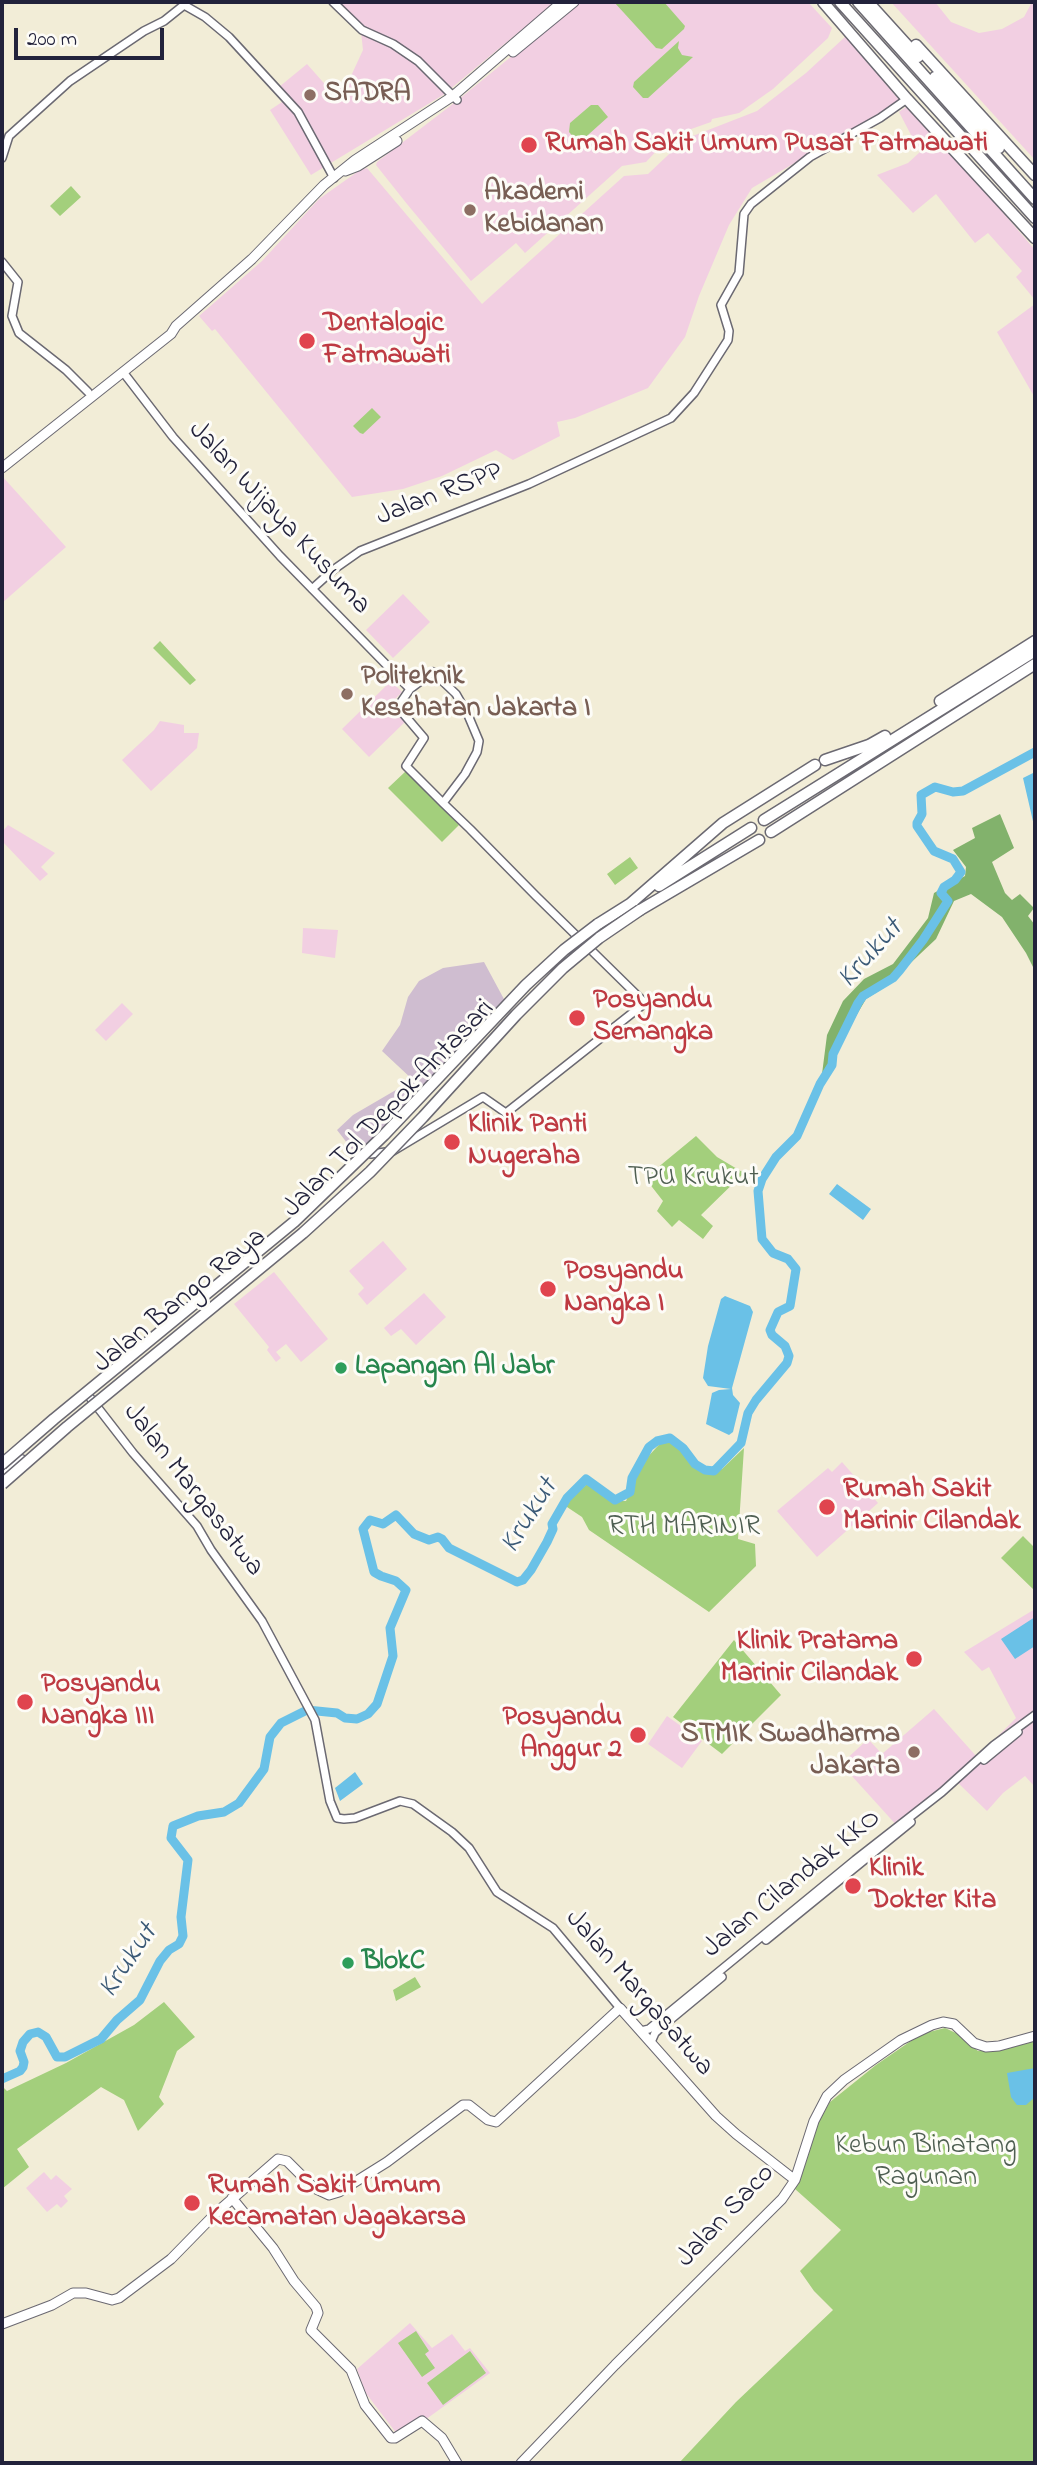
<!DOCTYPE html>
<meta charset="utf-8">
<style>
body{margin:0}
#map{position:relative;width:1037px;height:2465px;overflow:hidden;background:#f2edd7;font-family:"Indie Flower",sans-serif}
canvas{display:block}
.frame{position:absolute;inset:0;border:4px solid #22223b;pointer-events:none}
.scale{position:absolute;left:14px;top:28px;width:150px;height:32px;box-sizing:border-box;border:4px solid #22223b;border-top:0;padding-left:9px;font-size:21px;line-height:24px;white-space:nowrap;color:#22223b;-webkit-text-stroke:5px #fdfcf7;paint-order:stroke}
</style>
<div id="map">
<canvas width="1037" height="2465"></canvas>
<div class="frame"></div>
<div class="scale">200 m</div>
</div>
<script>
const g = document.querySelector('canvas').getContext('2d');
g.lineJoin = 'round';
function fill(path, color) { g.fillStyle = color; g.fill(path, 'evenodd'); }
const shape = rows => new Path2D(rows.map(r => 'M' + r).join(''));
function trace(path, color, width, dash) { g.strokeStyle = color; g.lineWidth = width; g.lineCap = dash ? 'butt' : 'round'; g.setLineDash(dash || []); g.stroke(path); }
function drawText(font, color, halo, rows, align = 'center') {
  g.font = font + ' "Indie Flower",sans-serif'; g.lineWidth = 6; g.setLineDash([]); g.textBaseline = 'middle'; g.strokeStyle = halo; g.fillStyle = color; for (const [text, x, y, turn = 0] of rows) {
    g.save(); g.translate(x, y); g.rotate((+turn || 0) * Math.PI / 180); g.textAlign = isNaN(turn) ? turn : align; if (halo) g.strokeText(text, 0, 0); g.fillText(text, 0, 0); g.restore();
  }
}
const built = shape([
 [333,2,555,2,443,95,311,175,270,110,288,98,279,87,307,64,330,90,351,76,363,50,361,31],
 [578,2,808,2,832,28,828,38,773,89,739,113,712,119,711,122,677,134,666,141,646,162,622,166,525,253,516,243,471,281,407,204,376,165,377,162,458,100],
 [891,2,935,2,951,22,979,33,1002,29,1024,17,1032,2,1035,2,1035,160],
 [846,36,900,101,752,188,729,225,699,296,685,337,648,388,575,418,557,422,560,436,513,460,496,450,442,476,403,489,352,497,215,329,212,331,199,316,262,261,319,199,360,170,367,168,482,304,624,176,648,174,685,139,757,111,806,73],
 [910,104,1035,250,1035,300,1016,277,1022,271,988,233,975,243,936,194,913,213,877,175,908,163,920,152,899,112],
 [1035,304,1035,398,997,332],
 [2,476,66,547,2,603],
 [403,594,430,622,393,658,366,630],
 [391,681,402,692,392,702,408,719,369,757,342,729],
 [160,721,184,725,184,733,199,733,197,748,151,791,122,760,154,730],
 [8,825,55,853,41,867,48,874,40,881,2,841,2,832],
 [303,928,338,930,335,958,302,953],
 [122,1003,133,1014,106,1041,95,1030],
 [383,1241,407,1269,367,1305,358,1294,364,1288,349,1271],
 [274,1272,328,1339,301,1362,286,1344,276,1352,281,1358,276,1362,267,1350,269,1347,234,1304],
 [424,1293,446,1317,416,1345,401,1329,391,1336,384,1328],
 [842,1462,878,1503,817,1557,777,1511,828,1468,832,1472],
 [1035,1609,1035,1787,1025,1776,1003,1793,987,1811,955,1780,899,1828,841,1764,868,1739,882,1754,934,1709,977,1757,1016,1718,989,1667,982,1671,964,1652],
 [667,1716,702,1741,682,1768,648,1744],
 [44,2172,51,2180,56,2175,72,2189,64,2196,68,2201,61,2208,57,2204,47,2212,26,2188],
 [410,2323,432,2348,452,2334,465,2351,470,2348,490,2373,400,2438,365,2392,357,2369]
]);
const industrial = shape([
 [484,962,505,1001,358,1157,337,1130,353,1115,413,1080,382,1051,400,1025,408,997,419,981,443,968]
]);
const green = shape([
 [614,2,664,2,685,26,684,29,662,49,656,48],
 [679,41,678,48,682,55,693,57,648,98,643,98,633,87,634,82],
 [591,105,598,105,608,117,579,143,569,132,570,123],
 [71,186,81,197,60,216,50,206],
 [372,408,381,417,363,434,360,433,353,426],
 [160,641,196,680,190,685,153,648],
 [406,771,459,825,442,842,388,788],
 [630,857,638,868,615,885,607,874],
 [696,1136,717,1157,744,1173,701,1215,713,1226,703,1239,679,1220,672,1227,657,1211,663,1201,645,1178],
 [669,1434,707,1472,722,1469,744,1448,738,1539,755,1544,756,1566,709,1612,589,1530,582,1517,564,1505,587,1484,613,1501,626,1501,642,1463],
 [1023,1536,1035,1548,1035,1591,1001,1558],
 [734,1640,781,1695,722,1754,673,1717],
 [415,1977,421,1987,396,2001,393,1990],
 [164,2002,195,2037,177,2051,159,2097,164,2104,138,2131,124,2100,101,2087,17,2149,29,2167,2,2189,2,2086,7,2091,66,2063,134,2025],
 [945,2028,958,2034,978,2051,1006,2049,1035,2041,1035,2463,679,2463,736,2402,833,2310,814,2291,800,2271,841,2230,795,2189,812,2133,830,2102,876,2065,921,2034],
 [416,2331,429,2351,425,2354,435,2368,422,2377,398,2343],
 [470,2351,486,2373,443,2405,427,2383]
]);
const forest = shape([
 [1000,814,1014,848,992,862,1005,893,1012,900,1020,894,1034,908,1028,916,1035,925,1035,971,1026,953,1002,917,971,894,954,901,936,939,885,987,866,999,822,1074,827,1035,843,1001,864,979,893,964,928,918,934,893,965,876,966,867,953,850,975,838,972,828]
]);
const water = shape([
 [1035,772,1035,830,1023,778],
 [837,1184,871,1209,863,1220,829,1194],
 [725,1296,750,1306,753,1312,732,1388,733,1395,740,1403,733,1432,729,1435,706,1424,712,1393,719,1390,731,1389,708,1386,703,1378,708,1346,721,1299],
 [1035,1617,1035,1646,1015,1659,1001,1639],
 [355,1772,363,1784,340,1801,335,1788],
 [1035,2068,1035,2097,1026,2105,1017,2105,1011,2097,1007,2073]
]);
const river = shape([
 [2,2079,20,2071,23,2067,24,2062,20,2051,23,2042,30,2034,38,2032,46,2037,57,2057,65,2057,101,2039,117,2020,140,2000,160,1961,169,1950,179,1944,183,1936,181,1917,188,1860,171,1838,173,1826,198,1816,224,1812,239,1803,264,1769,270,1737,281,1723,307,1710,337,1713,345,1718,357,1719,368,1714,377,1704,393,1656,390,1628,406,1590,396,1581,381,1576,374,1572,363,1529,370,1520,383,1524,396,1515,414,1534,429,1540,438,1537,442,1539,449,1548,517,1582,523,1580,531,1570,547,1542,553,1529,552,1524,567,1498,586,1479,615,1500,630,1492,632,1478,649,1447,657,1441,670,1438,683,1448,695,1464,705,1470,714,1471,741,1443,748,1413,756,1400,787,1363,789,1356,785,1346,772,1335,770,1330,778,1312,790,1306,796,1269,788,1259,773,1253,762,1239,758,1191,762,1179,776,1157,797,1136,820,1084,832,1065,833,1054,858,1003,863,996,893,978,900,970,923,940,948,901,941,893,944,887,955,880,961,872,953,859,934,851,917,826,917,823,922,814,921,795,935,787,953,792,963,791,1035,752]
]);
const minor = shape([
 [333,2,362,30,393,44,418,61,457,100],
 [2,158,9,136,70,81,144,31,164,21,184,5,205,17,229,37,298,112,334,178],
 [2,262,18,282,12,316,19,333,66,370,88,392],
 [123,372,173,437,280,556,410,689],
 [312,589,333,570,360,551,529,484,671,418,694,393,728,340,729,331,721,305,739,273,744,214,751,204,810,157,880,118,907,99],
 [371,1154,393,1151,483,1097,506,1113,645,1003,536,896,470,829,443,803,406,766,424,738,401,711,399,705,410,689,433,672,456,694,468,715,479,741,477,752,465,774,443,803],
 [88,1395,133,1453,197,1526,211,1550,262,1621,315,1720,330,1801,337,1818,344,1819,355,1818,400,1801,413,1804,452,1832,469,1848,497,1892,553,1928,620,2008],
 [2,1477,22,1459],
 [984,1760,1018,1732],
 [766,1940,911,1822],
 [641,2031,649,2029,855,1860,942,1792,994,1745,1035,1715],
 [651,2042,655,2033,664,2025,722,1977]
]);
const major = shape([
 [513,52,574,2],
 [345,171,358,166,397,141],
 [2,468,171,334,176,326,252,259,324,185,355,160,453,96,562,2],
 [232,2198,273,2248,294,2281,316,2307,318,2313,311,2330,351,2370,365,2405,391,2438,395,2438,422,2421,442,2438,457,2463],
 [2,2324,52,2305,73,2293,86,2293,112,2300,119,2298,171,2259,216,2213,278,2159,287,2161,314,2188,329,2195,339,2192,387,2162,463,2105,469,2105,488,2120,496,2122,620,2008,716,2116,736,2134,795,2180],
 [521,2463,615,2365,782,2199,795,2180,814,2121,827,2096,844,2080,901,2040,932,2025,943,2022,954,2024,974,2043,986,2047,999,2046,1035,2036]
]);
const highway = shape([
 [823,2,907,99,1035,238],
 [840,2,1035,218],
 [858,2,1035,199],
 [868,2,918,57],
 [916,45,1035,175],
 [935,77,999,148],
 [940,701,1035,641],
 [825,760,869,745,885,736],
 [764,820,1035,651],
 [771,832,1035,664],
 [659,886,751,828],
 [630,904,723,823,815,765],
 [640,910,759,840],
 [598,924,633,902]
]);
const highwayBridge = shape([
 [2,1464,54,1419,294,1222,384,1135,526,985,564,950,598,924],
 [2,1484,67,1427,303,1233,370,1172,423,1117,516,1015,563,968,599,938,640,910]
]);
const markers = [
 [310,95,7,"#8d6e63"],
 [529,145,9,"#e0444e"],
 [470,210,7,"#8d6e63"],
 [307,341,9,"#e0444e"],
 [347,694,7,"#8d6e63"],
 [577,1018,9,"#e0444e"],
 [452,1142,9,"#e0444e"],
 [548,1289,9,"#e0444e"],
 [341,1368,7,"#2e9e5b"],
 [827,1507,9,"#e0444e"],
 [914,1659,9,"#e0444e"],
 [25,1702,9,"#e0444e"],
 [638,1735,9,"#e0444e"],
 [914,1752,7,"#8d6e63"],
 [853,1886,9,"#e0444e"],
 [348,1963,7,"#2e9e5b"],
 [192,2203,9,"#e0444e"]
];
const educationNames = [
 ["SADRA",324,95],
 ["Akademi",484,194],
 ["Kebidanan",484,226],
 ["Politeknik",361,678],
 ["Kesehatan Jakarta I",361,710],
 ["STMIK Swadharma",900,1736,"right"],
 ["Jakarta",900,1768,"right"]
];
const healthNames = [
 ["Rumah Sakit Umum Pusat Fatmawati",545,145],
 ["Dentalogic",323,325],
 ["Fatmawati",323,357],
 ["Posyandu",593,1002],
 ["Semangka",593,1034],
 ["Klinik Panti",468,1126],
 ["Nugeraha",468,1158],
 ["Posyandu",564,1273],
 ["Nangka I",564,1305],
 ["Rumah Sakit",843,1491],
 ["Marinir Cilandak",843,1523],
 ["Klinik Pratama",898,1643,"right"],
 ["Marinir Cilandak",898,1675,"right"],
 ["Posyandu",41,1686],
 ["Nangka III",41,1718],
 ["Posyandu",622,1719,"right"],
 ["Anggur 2",622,1751,"right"],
 ["Klinik",869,1870],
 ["Dokter Kita",869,1902],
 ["Rumah Sakit Umum",208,2187],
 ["Kecamatan Jagakarsa",208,2219]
];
const streetNames = [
 ["Jalan RSPP",440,496,-21],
 ["Jalan Wijaya Kusuma",278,519,47],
 ["Jalan Tol Depok–Antasari",390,1110,-46],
 ["Jalan Bango Raya",181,1302,-39],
 ["Jalan Margasatwa",192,1491,52],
 ["Jalan Cilandak KKO",793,1885,-39],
 ["Jalan Margasatwa",638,1994,49],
 ["Jalan Saco",727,2217,-47]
];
const parkNames = [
 ["TPU Krukut",693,1179],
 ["RTH MARINIR",684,1528],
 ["Kebun Binatang",926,2147],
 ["Ragunan",926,2179]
];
const leisureNames = [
 ["Lapangan Al Jabr",355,1368],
 ["BlokC",362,1963]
];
const waterNames = [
 ["Krukut",872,955,-48],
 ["Krukut",531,1517,-58],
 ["Krukut",130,1962,-56]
];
fill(built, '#f2cfe2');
fill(industrial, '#cfbdd0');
fill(green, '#a3cf7c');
fill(forest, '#82b26c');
fill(water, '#6ac1e7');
trace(river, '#6ac1e7', 9);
trace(minor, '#6b6972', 10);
trace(major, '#6b6972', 11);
trace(highway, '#6b6972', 13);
trace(minor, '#fff', 7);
trace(major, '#fff', 9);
trace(highway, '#fff', 10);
trace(highwayBridge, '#6b6972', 13, []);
trace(highwayBridge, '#fff', 10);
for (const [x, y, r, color] of markers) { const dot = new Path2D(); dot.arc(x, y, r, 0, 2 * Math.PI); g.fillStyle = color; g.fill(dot); trace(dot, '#fdfcf7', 2.5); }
drawText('bold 28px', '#785e54', '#fdfcf7', educationNames, 'left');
drawText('bold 28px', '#be3a42', '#fdfcf7', healthNames, 'left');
drawText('28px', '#22223b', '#fdfcf7', streetNames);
drawText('28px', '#4f5f52', '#fdfcf7', parkNames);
drawText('bold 28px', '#27864d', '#fdfcf7', leisureNames, 'left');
drawText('italic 30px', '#3b5a77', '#fdfcf7', waterNames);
</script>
